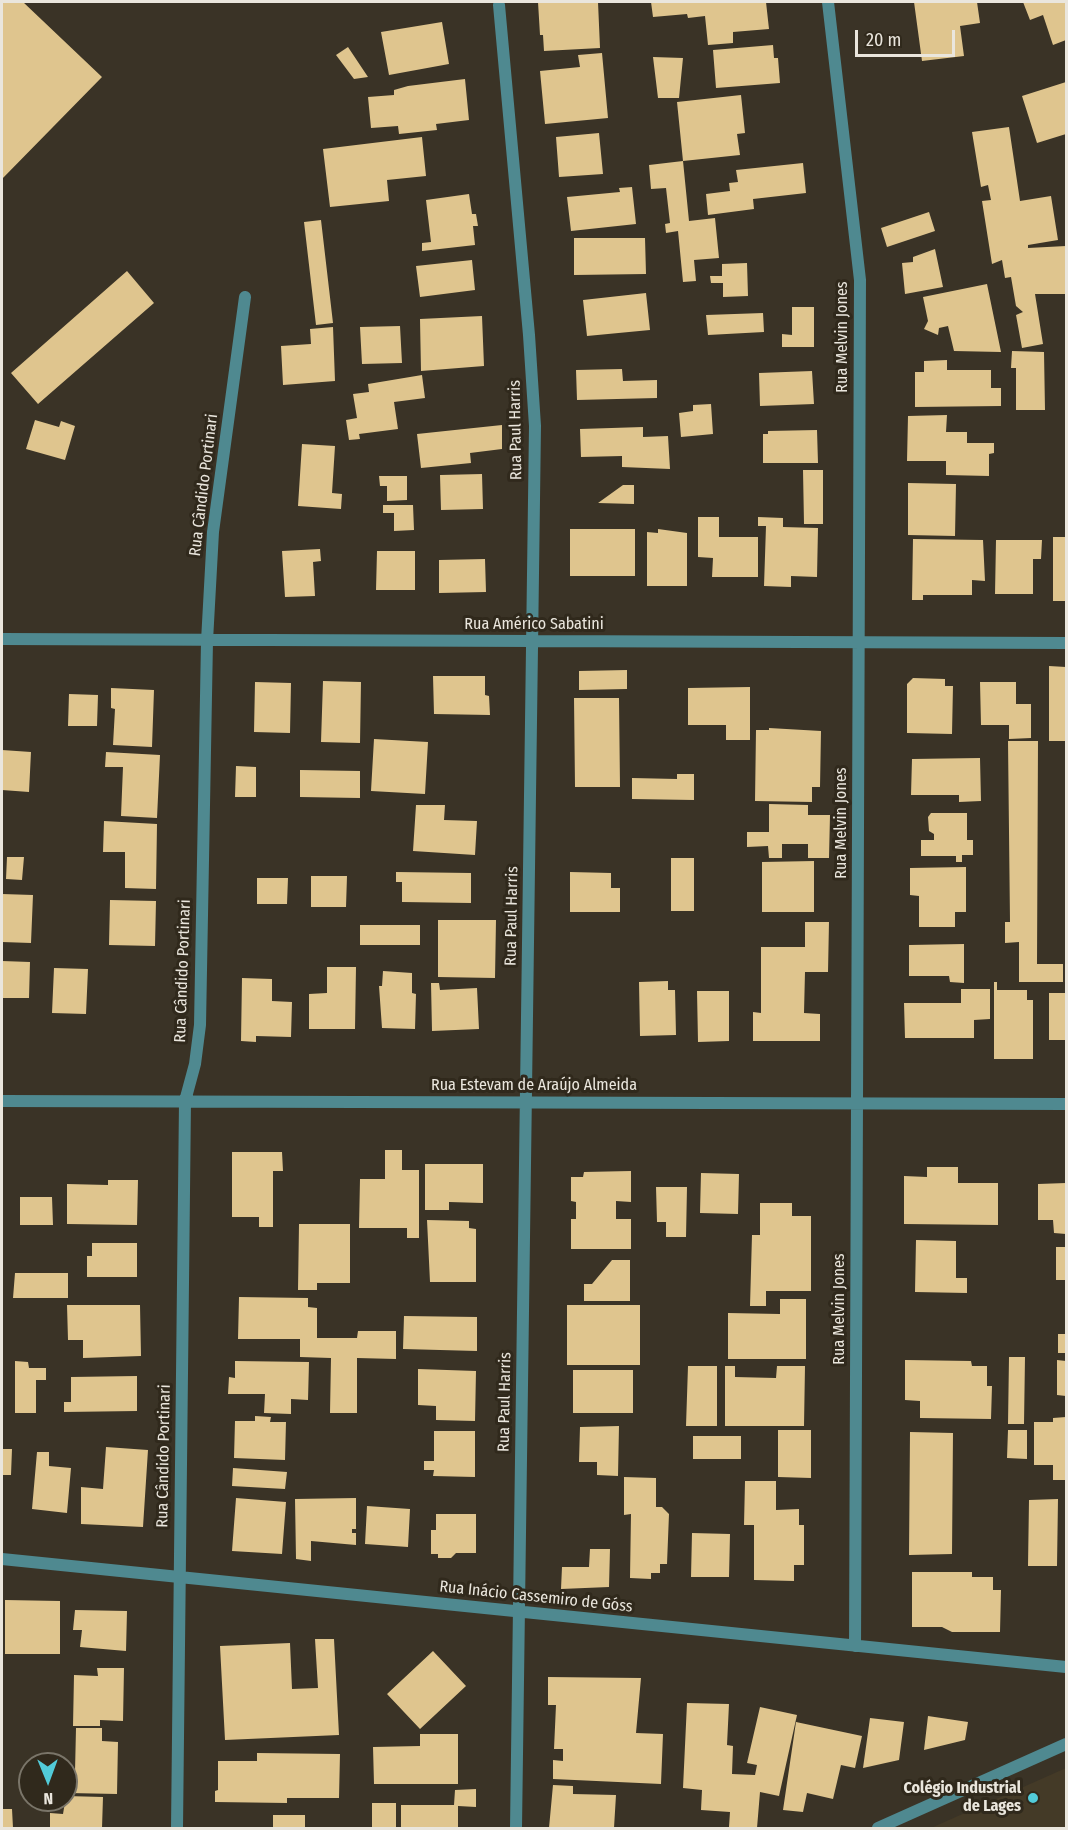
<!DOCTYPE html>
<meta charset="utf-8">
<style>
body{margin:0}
#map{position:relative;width:1068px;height:1830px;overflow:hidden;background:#3a3326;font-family:"Fira Sans Condensed",sans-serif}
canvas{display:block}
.frame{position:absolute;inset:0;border:3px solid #eae6dd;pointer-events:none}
.north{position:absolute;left:18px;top:1752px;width:60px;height:60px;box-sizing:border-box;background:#30291c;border:2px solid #7a7569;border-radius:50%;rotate:179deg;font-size:16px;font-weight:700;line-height:24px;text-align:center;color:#eae6dd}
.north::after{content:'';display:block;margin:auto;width:21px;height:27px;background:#52cbd9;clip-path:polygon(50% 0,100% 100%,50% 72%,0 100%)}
.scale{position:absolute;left:855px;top:30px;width:100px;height:27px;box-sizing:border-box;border:3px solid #eae6dd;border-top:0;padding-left:8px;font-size:18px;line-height:21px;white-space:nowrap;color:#eae6dd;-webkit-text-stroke:4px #30291c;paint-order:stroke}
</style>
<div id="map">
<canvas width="1068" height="1830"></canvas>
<div class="frame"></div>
<div class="north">N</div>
<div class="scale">20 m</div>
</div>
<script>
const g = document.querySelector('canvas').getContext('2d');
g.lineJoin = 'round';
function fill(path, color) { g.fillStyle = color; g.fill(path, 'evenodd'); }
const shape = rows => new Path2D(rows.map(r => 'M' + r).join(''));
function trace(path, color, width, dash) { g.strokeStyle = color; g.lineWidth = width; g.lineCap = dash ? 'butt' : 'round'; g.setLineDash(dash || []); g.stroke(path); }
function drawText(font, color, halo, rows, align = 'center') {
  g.font = font + ' "Fira Sans Condensed",sans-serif'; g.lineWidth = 6; g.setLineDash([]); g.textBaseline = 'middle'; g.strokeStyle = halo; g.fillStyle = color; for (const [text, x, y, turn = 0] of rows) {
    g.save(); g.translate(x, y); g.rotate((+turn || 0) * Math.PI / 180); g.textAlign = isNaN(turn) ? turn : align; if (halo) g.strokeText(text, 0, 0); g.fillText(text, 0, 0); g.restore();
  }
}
const built = shape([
 [1066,1768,1066,1828,931,1828]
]);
const building = shape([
 [2,2,23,2,102,77,2,179],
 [538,2,598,2,600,48,544,51,543,35,540,35],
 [651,2,766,2,769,29,733,32,733,43,708,45,705,16,688,18,687,14,653,17],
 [914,2,977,2,980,23,960,26,964,56,922,61],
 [1023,2,1066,2,1066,40,1053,45,1043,15,1030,20],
 [442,22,449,64,389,75,381,32],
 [773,45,774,58,778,58,780,83,716,88,713,50],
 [348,47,368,77,354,79,336,55],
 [602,53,608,118,545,124,540,71,580,67,578,55],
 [653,57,683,58,679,98,658,98],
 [465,79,469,120,436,124,437,130,399,134,398,126,371,128,368,97,394,95,394,90,408,86],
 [1066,82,1066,134,1037,143,1022,96],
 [741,95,745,133,737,134,740,155,683,161,689,221,715,218,719,258,694,260,696,281,683,282,678,231,666,233,665,224,670,223,666,188,651,189,649,165,683,161,677,102],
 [1009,127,1020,201,1051,196,1058,240,1028,245,1028,248,1066,246,1066,294,1035,294,1043,344,1022,348,1016,315,1023,312,1016,306,1011,277,1005,278,1002,260,992,264,982,201,991,200,988,185,981,187,972,132],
 [599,133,603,174,559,177,556,137],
 [422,137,426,176,387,180,389,201,330,207,323,149],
 [803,163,806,193,753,199,754,209,708,215,706,194,730,191,729,183,738,182,736,170],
 [632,187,636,224,571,231,567,197,620,192,619,188],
 [469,194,472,214,476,214,478,226,473,226,475,245,422,251,422,243,431,242,426,200],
 [929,212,935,231,887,247,881,228],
 [321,220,333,323,316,325,304,222],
 [574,238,645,238,646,274,574,275],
 [935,249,943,287,905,294,902,263,913,262,913,257],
 [472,260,475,290,420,297,416,266],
 [747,263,748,296,723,297,723,283,711,283,710,276,722,276,722,264],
 [127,271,154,303,38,404,11,373],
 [987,284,1001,352,954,351,948,326,939,328,938,335,924,329,928,321,923,297],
 [646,293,650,330,587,336,583,300],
 [792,307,814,307,814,347,782,347,782,334,792,335],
 [763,313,764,332,708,335,706,315],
 [482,316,484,366,421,371,420,319],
 [400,326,402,363,362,364,360,327],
 [333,327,335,381,283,385,281,346,311,344,310,329],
 [1012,351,1044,352,1045,410,1016,410,1016,368,1011,368],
 [947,360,947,370,991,370,991,388,1001,388,1001,406,915,407,915,372,924,372,924,361],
 [622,369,623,381,657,380,657,398,577,400,576,370],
 [812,371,814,404,760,406,759,373],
 [422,375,425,398,394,402,398,429,359,434,360,439,349,440,346,420,357,418,353,394,369,392,368,384],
 [711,404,713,434,681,437,679,413,693,411,693,405],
 [947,415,946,432,967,432,967,443,994,443,994,453,989,454,989,476,946,475,946,461,907,461,908,416],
 [35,420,59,427,61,421,75,426,65,460,26,449],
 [502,425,502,449,470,453,471,463,421,468,417,434],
 [643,427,643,437,668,436,670,469,622,467,622,456,581,457,580,429],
 [817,430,818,463,763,463,763,434,768,434,768,431],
 [302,444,335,446,332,493,342,494,341,509,298,506],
 [803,470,823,470,823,524,804,524],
 [482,474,483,509,441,510,440,475],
 [379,476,407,476,407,500,387,501,387,486,380,486],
 [908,483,956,484,955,536,908,535],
 [623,485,634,485,634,504,598,503],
 [383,505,413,505,414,530,394,531,394,513,383,513],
 [698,517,719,517,719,537,758,537,758,577,712,577,713,558,698,557],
 [758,517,783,518,783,527,818,528,817,577,791,576,791,587,764,586,766,526,758,526],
 [570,529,635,529,635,576,570,576],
 [658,529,687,533,687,586,647,586,647,532,658,533],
 [1053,537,1066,537,1066,601,1053,601],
 [913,539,983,540,985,581,972,580,972,595,923,595,923,600,912,600],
 [996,540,1042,540,1041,559,1033,559,1033,594,995,594],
 [320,549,321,561,313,562,315,596,285,597,282,551],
 [377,551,415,551,415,590,376,590],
 [485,559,486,592,439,593,439,560],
 [1049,666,1066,667,1066,741,1049,741],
 [627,670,627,689,579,690,579,671],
 [433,676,485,676,485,695,489,696,490,715,434,714],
 [913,678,945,679,945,686,953,686,952,734,907,733,907,684],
 [323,681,361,682,360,743,321,742],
 [255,682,291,683,290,733,254,732],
 [980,682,1016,682,1016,704,1031,704,1031,738,1009,739,1009,725,981,725],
 [750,687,750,740,726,740,726,725,688,725,688,688],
 [111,688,154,690,152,747,113,745,115,709,111,708],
 [69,694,98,695,97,726,68,726],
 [574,698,619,698,620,787,575,787],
 [769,728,821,731,820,787,812,787,812,802,755,801,756,730,769,730],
 [374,739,428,742,425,794,371,791],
 [1008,741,1038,741,1037,964,1063,964,1063,982,1019,982,1019,942,1005,943,1005,922,1010,922],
 [2,750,31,752,29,792,2,790],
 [106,752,160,755,157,818,121,816,123,767,105,767],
 [980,758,981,801,959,802,959,795,911,795,912,759],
 [236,766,256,767,256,797,235,797],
 [300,770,360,771,360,798,300,797],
 [677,774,694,774,694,800,632,799,632,778,677,779],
 [769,804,808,805,808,815,830,815,829,858,808,858,808,844,782,844,782,858,769,858,768,846,747,847,747,832,769,832],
 [416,805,445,805,444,820,477,821,475,855,413,851],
 [931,813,967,813,967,840,973,840,973,855,962,855,962,862,956,862,956,856,921,856,921,840,934,840,934,834,929,831,928,817],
 [104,821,157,824,156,889,125,888,125,852,103,852],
 [7,857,24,857,22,880,6,879],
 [671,858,694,858,694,911,671,911],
 [814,861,814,912,762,912,762,862],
 [966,867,966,912,955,912,955,927,919,927,919,896,910,895,910,868],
 [396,872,471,873,471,903,402,902,402,882,396,882],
 [570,872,611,873,611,888,620,888,620,912,570,912],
 [311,876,347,876,346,907,311,907],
 [257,878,288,878,287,904,257,904],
 [2,894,33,895,31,943,2,942],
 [110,900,156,901,155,946,109,945],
 [438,920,496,920,495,978,438,977],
 [805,922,829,922,828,972,805,972,804,1013,820,1014,820,1041,753,1041,753,1012,761,1013,761,947,805,947],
 [360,925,420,925,420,945,360,945],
 [964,944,964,983,950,982,949,976,909,976,909,945],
 [2,961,30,962,29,998,2,998],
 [327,967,356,967,355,1029,309,1029,309,994,327,993],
 [54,968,88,969,86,1014,52,1013],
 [383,971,412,973,412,993,416,994,415,1029,382,1028,379,986,382,986],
 [242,978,272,979,272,1001,292,1002,291,1037,256,1036,256,1042,241,1041],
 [668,981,668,990,675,990,676,1035,640,1036,639,982],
 [994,982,997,982,997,990,1027,990,1027,1000,1033,1000,1033,1059,994,1059],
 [431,983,439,983,440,990,477,988,479,1029,432,1031],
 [961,989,990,989,990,1019,974,1020,974,1038,905,1038,904,1003,961,1003],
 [697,991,729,991,729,1041,698,1042],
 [1049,993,1066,993,1066,1040,1049,1040],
 [385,1150,402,1150,402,1170,419,1170,419,1238,407,1238,407,1228,359,1228,360,1179,385,1179],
 [232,1152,282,1152,283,1171,273,1171,273,1227,259,1227,259,1217,232,1217],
 [425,1164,483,1164,483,1203,449,1202,449,1210,425,1210],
 [927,1167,958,1167,958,1183,998,1183,998,1225,904,1224,904,1176,927,1177],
 [631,1171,631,1202,616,1201,616,1219,631,1219,631,1249,571,1249,571,1219,576,1219,576,1202,571,1201,571,1177,583,1177,584,1172],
 [701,1173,739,1174,738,1214,700,1213],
 [108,1180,138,1180,137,1225,67,1224,67,1184,108,1185],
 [1066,1183,1066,1234,1054,1233,1053,1220,1038,1220,1038,1184],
 [656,1187,687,1187,686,1237,666,1237,666,1222,657,1222],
 [20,1197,52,1197,53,1225,20,1225],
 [760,1203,792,1203,792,1216,811,1216,811,1291,766,1291,766,1306,750,1306,752,1235,760,1235],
 [427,1220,469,1221,469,1228,476,1229,476,1282,430,1282],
 [299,1224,350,1224,350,1283,317,1283,317,1290,298,1290],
 [916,1240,956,1241,956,1278,967,1278,967,1293,915,1292],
 [92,1243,137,1243,137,1277,87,1277,87,1256,92,1256],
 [1056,1247,1066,1247,1066,1280,1056,1280],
 [612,1260,630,1260,630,1301,584,1301,584,1284,592,1284],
 [15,1273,68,1273,68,1298,13,1298],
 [239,1297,308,1298,308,1307,317,1308,317,1338,357,1338,358,1331,396,1331,396,1359,357,1358,357,1413,330,1413,331,1358,300,1357,300,1339,238,1339],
 [780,1299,806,1299,806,1359,728,1359,728,1313,780,1314],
 [67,1305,140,1305,141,1356,83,1358,83,1340,68,1340],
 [567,1305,640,1305,640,1365,567,1365],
 [404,1316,477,1317,477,1351,403,1349],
 [1058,1334,1066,1334,1066,1353,1058,1353],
 [1009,1357,1025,1357,1024,1424,1008,1424],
 [905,1360,971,1361,972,1366,987,1366,987,1386,992,1386,991,1419,920,1418,920,1401,905,1400],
 [1057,1360,1066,1361,1066,1396,1057,1395],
 [15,1361,28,1362,29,1368,46,1368,46,1380,36,1380,36,1413,15,1413],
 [235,1361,309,1362,308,1400,291,1399,291,1414,264,1413,265,1394,228,1394,229,1377,235,1378],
 [688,1366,717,1366,717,1426,686,1426],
 [725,1366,735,1366,735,1377,776,1378,777,1366,805,1366,804,1426,725,1426],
 [418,1369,476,1371,475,1421,436,1420,436,1406,418,1405],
 [573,1370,633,1370,633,1413,573,1413],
 [137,1376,137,1411,64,1412,64,1402,71,1402,71,1377],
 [255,1416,271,1417,270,1422,286,1422,285,1460,234,1458,235,1421,255,1421],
 [1066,1417,1066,1480,1053,1480,1053,1465,1034,1465,1034,1422,1053,1422,1053,1418],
 [619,1426,618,1476,597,1475,597,1462,579,1462,580,1427],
 [778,1430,811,1430,811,1478,778,1477],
 [1008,1430,1027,1430,1027,1459,1007,1458],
 [434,1431,475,1431,475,1477,433,1476,434,1470,424,1470,424,1461,434,1461],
 [910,1432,953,1433,952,1554,909,1555],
 [693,1436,741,1436,741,1459,693,1459],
 [106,1447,148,1450,143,1527,81,1524,81,1487,103,1489],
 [2,1449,12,1449,11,1475,2,1475],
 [37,1452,49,1452,49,1466,71,1468,67,1513,32,1509],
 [233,1468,287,1472,285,1489,232,1486],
 [624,1477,656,1478,656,1507,662,1507,669,1514,667,1564,660,1564,660,1573,651,1573,651,1579,630,1578,631,1514,624,1515],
 [745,1481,776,1481,776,1510,799,1509,799,1525,804,1525,804,1565,794,1565,794,1581,754,1580,754,1525,744,1525],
 [236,1498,286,1502,282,1554,232,1551],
 [356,1498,356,1529,352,1529,352,1533,356,1533,356,1545,311,1541,311,1561,296,1559,295,1499],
 [1058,1499,1057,1566,1028,1566,1029,1500],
 [367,1506,410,1509,408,1547,365,1544],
 [436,1514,476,1514,476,1553,456,1553,451,1558,438,1558,438,1554,431,1554,431,1530,436,1530],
 [692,1533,730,1534,729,1577,691,1577],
 [590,1549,610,1549,609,1587,561,1589,562,1567,589,1567],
 [912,1572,972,1572,972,1577,993,1577,993,1590,1001,1590,1000,1632,952,1632,942,1627,912,1627],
 [5,1600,60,1601,60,1654,5,1654],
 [75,1610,127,1611,126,1651,80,1647,82,1630,73,1630],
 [315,1639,334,1639,339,1735,225,1740,220,1646,290,1643,292,1689,318,1688],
 [433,1651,466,1686,420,1729,387,1694],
 [97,1668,124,1668,123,1721,100,1720,100,1726,73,1726,74,1675,98,1676],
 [548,1677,641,1678,636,1733,663,1734,661,1784,553,1779,553,1760,563,1761,563,1749,554,1749,556,1705,548,1705],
 [687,1703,729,1704,727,1745,733,1746,732,1774,755,1775,757,1765,747,1763,760,1707,797,1715,779,1796,760,1792,757,1828,729,1827,730,1812,701,1810,702,1790,683,1788],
 [928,1716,968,1722,965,1740,924,1750],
 [870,1718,904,1722,899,1760,863,1768],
 [796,1722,862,1736,855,1768,841,1765,833,1799,807,1793,803,1812,783,1810],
 [76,1728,102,1728,102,1741,118,1742,117,1794,69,1793,69,1771,75,1772],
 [420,1734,458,1734,458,1784,374,1784,373,1747,420,1746],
 [257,1753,340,1754,339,1798,287,1798,287,1803,215,1802,215,1791,218,1790,218,1761,257,1761],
 [553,1785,573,1786,573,1794,616,1795,614,1828,549,1828],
 [476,1789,476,1807,458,1806,458,1828,401,1828,401,1805,454,1805,455,1790],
 [66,1796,103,1797,102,1828,50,1828,50,1813,63,1814],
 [372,1803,396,1803,396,1828,372,1828],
 [2,1809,12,1809,13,1828,2,1828],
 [273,1815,305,1815,305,1828,273,1828]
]);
const minor = shape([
 [828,2,860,280,855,1646],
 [499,5,529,335,535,426,516,1828],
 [2,639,1066,643],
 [2,1101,1066,1104],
 [2,1559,1066,1667],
 [177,1828,185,1101,195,1064,200,1025,207,641,213,532,245,297],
 [878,1828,1066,1744]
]);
const markers = [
 [1033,1798,6,"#52cbd9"]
];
const streetNames = [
 ["Rua Melvin Jones",843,337,-90],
 ["Rua Paul Harris",516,430,-91],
 ["Rua Cândido Portinari",204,485,-83],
 ["Rua Américo Sabatini",534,625],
 ["Rua Melvin Jones",842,823,-90],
 ["Rua Paul Harris",512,916,-89],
 ["Rua Cândido Portinari",183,971,-88],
 ["Rua Estevam de Araújo Almeida",534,1086],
 ["Rua Melvin Jones",840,1309,-90],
 ["Rua Paul Harris",505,1402,-89],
 ["Rua Cândido Portinari",164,1456,-89],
 ["Rua Inácio Cassemiro de Góss",536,1597,6]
];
const poiNames = [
 ["Colégio Industrial",1021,1789],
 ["de Lages",1021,1807]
];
fill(built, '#443a27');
fill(building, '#dfc58e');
trace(minor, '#4f8990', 12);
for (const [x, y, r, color] of markers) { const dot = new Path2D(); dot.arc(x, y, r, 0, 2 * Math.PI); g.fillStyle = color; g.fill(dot); trace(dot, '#30291c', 2); }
drawText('16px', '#eae6dd', '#30291c', streetNames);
drawText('bold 16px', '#eae6dd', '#30291c', poiNames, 'right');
</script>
